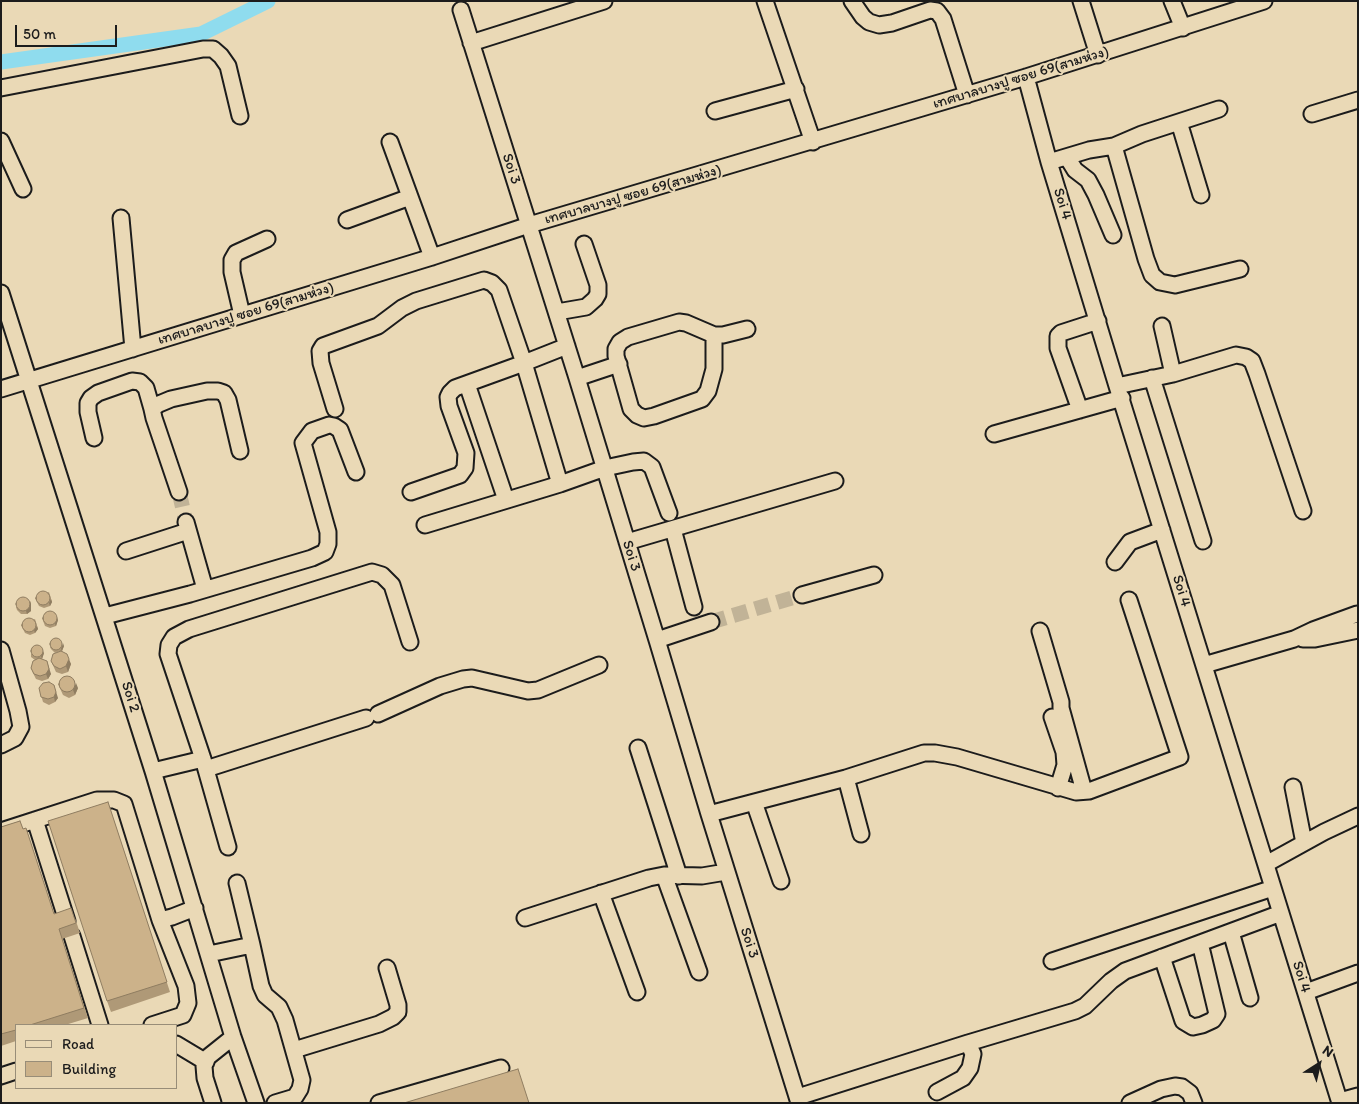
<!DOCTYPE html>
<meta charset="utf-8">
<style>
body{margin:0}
#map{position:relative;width:1359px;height:1104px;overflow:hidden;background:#ead9b6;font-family:Itim,sans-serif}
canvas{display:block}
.frame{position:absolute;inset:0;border:2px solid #1c1c1c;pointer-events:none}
.legend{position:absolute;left:15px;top:1024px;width:162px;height:65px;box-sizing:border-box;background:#ead9b6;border:1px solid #988d78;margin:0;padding:6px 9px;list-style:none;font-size:15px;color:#1c1c1c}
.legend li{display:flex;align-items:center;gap:10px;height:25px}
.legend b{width:25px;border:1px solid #988d78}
.north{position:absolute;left:1294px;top:1039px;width:50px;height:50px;-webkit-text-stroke:4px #ead9b6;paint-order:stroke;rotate:35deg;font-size:14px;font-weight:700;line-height:20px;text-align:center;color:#1c1c1c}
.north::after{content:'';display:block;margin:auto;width:18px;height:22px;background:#1c1c1c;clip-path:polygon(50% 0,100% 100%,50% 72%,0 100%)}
.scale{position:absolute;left:15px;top:25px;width:102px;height:22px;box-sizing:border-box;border:2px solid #1c1c1c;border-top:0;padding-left:6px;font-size:15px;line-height:18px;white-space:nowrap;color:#1c1c1c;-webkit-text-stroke:4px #ead9b6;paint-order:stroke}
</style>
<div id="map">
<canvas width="1359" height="1104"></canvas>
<div class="frame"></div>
<ul class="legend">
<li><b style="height:6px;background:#ead9b6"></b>Road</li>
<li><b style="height:14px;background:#ccb28a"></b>Building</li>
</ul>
<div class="north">N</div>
<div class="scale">50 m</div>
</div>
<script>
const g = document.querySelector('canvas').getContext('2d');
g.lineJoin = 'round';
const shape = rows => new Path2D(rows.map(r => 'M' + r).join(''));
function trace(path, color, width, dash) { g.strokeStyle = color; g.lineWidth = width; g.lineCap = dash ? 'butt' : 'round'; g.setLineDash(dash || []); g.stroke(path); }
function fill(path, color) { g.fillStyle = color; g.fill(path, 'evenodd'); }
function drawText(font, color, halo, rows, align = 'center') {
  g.font = font + ' Itim,"Playpen Sans Thai",sans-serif'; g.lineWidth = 4; g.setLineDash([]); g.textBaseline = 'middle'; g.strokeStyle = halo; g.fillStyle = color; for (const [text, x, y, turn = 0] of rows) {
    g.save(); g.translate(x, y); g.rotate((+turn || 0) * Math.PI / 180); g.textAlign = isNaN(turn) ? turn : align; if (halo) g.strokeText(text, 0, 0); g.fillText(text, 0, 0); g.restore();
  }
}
const canal = shape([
 [1,62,201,34,268,1]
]);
const minorTunnel = shape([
 [179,492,186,522],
 [711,622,802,595]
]);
const minor = shape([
 [765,1,813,142],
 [852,1,863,17,869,22,879,25,892,23,930,10,937,11,943,19,967,95],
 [1081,1,1098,55],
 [1172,1,1183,28],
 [461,10,577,378,657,640,709,814,799,1103],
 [471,43,604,1],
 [1026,77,1049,162,1117,386,1340,1103],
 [1,88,203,49,213,49,221,56,228,66,240,116],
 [715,111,796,89],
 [1312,114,1358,100],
 [1179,122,1201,195],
 [1,141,23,189],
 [390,142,432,257],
 [1114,146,1142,134,1219,109],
 [1067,157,1075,170,1088,180,1096,195,1113,235],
 [1049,162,1089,150,1114,146,1146,259,1152,275,1160,282,1175,285,1240,269],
 [121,218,133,349],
 [347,220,410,197],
 [1,293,153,771,233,1037,256,1103],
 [557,312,586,307,595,299,598,294,598,285,584,244],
 [242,315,232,272,232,260,236,253,267,239],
 [1162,326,1173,374],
 [714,335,714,369,708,391,702,399,654,416,644,418,637,415,631,409,616,356,616,349,620,342,628,337,679,322,686,323,714,335,723,335,747,329],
 [577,378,619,364],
 [1152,378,1203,541],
 [467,384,506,500],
 [1117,386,1173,374,1236,355,1246,357,1252,361,1257,374,1303,511],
 [1,389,432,257,529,225,1026,77,1264,1],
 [335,409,321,363,320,351,323,346,378,326,402,308,416,301,484,280,492,283,499,290,524,363,560,484],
 [1080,410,1058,348,1058,336,1061,333,1098,321],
 [994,434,1122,398],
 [94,438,88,412,88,403,91,398,98,393,132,381,140,382,146,388,152,409],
 [179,492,154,418,152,409,159,404,171,399,207,391,218,391,224,393,228,400,240,451],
 [411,492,460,475,465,468,466,453,449,406,448,397,450,393,455,388,524,363,567,346],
 [186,522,205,589],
 [425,525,560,484,605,468,633,462,644,461,652,467,669,513],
 [673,529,694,607],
 [627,542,835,481],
 [126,551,188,531],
 [1115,562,1130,542,1162,530],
 [802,595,874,575],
 [105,616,190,594,312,558,325,552,328,544,328,532,303,443,312,431,329,425,334,426,340,430,356,472],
 [1040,631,1061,702,1061,708,1084,791],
 [1303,639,1315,639,1358,630],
 [657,640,711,622],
 [1,650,18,711,21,727,15,738,1,745],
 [1204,665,1294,639,1313,630,1357,614],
 [378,714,440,686,463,679,472,678,528,691,538,690,599,665],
 [1052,717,1064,752,1065,765,1058,788],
 [638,748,679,876],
 [203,759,168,654,169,645,174,637,189,629,372,572,382,575,392,585,410,642],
 [206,769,366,718],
 [153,771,203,759,228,847],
 [846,778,861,834],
 [1293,787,1304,843],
 [754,802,781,881],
 [709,814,846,778,924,753,935,753,957,757,1076,792,1089,791,1180,757,1129,600],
 [35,820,67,921],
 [1,831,97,800,114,800,124,804,160,920,172,917,195,908],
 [1266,864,1324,832,1358,816],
 [664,875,699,972],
 [237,883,252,945],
 [601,893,637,992],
 [525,918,649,878,664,875,702,876,726,872],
 [1231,932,1250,998],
 [72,936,100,1025],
 [209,954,252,945,261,986,265,995,279,1007,285,1020,302,1080,300,1089,295,1097,275,1103],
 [1162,957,1183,1021,1193,1027,1202,1025,1213,1020,1217,1014,1200,943],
 [1052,961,1273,888],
 [1306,992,1358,973],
 [152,1025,183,1015,188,1003,186,986,160,920],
 [176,1044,206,1062],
 [294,1050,379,1024,393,1017,398,1012,398,1005,387,968],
 [1,1076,16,1071],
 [937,1092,963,1078,970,1068,973,1054,968,1043,1075,1011,1085,1006,1111,981,1125,971,1281,913],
 [798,1097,968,1043],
 [1340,1101,1358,1096],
 [213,1103,205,1078,204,1066,208,1057,233,1037],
 [379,1103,501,1068],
 [1130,1103,1161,1089,1175,1086,1182,1087,1190,1093,1194,1103]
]);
const wall = shape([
 [49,592,52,602,50,606,44,608,39,606,35,598],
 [30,601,31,604,31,611,27,614,21,614,17,610,16,607],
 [42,618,58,620,56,626,50,628,45,626],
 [35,619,38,629,35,633,30,635,25,633,21,625],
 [64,646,62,651,71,664,68,672,62,674,56,672,51,661,61,651,55,653,51,649,50,647],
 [44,653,42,659,41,659,51,674,48,679,42,681,36,679,33,673,31,668,35,660,31,657,31,654],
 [58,684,78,688,75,695,69,698,63,695],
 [39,688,58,698,55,702,49,705,43,702],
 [108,802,170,992,111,1012,107,1001],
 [20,821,54,914,75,918,80,933,62,939,88,1018,65,1025,16,1025,16,1041,1,1046,1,827]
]);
const shadedWall = shape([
 [51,599,52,602,50,606,49,603],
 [30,601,31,604,31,611,27,614,26,611],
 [57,617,58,620,56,626,55,624],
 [37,626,38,629,35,633,34,630],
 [63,643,64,646,62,651,61,649],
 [43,651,44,653,42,659,41,656],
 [69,659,71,664,68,672,66,666],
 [47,661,51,674,48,679,46,674],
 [76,683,78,688,75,695,73,690],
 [54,685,58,698,55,702,54,697]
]);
const building = shape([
 '36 598a7 7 0 1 1 14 0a7 7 0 1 1-14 0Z',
 '16 604a7 7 0 1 1 14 0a7 7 0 1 1-14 0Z',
 '43 618a7 7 0 1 1 14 0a7 7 0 1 1-14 0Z',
 '22 625a7 7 0 1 1 14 0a7 7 0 1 1-14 0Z',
 '50 644a6 6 0 1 1 12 0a6 6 0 1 1-12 0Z',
 '31 651a6 6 0 1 1 12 0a6 6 0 1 1-12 0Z',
 [61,651,67,654,69,659,66,666,60,669,54,666,51,661,53,654,61,651],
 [39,658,47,661,49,669,46,674,40,676,34,674,31,668,33,661,39,658],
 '59 684a8 8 0 1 1 16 0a8 8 0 1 1-16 0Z',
 [49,682,54,685,56,692,54,697,48,699,41,697,39,688,43,683,49,682],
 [108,802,167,982,107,1001,48,821,108,802],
 [20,821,23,829,26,828,54,914,71,908,76,923,59,929,84,1008,30,1025,16,1025,16,1030,1,1034,1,827,20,821],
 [518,1069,529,1103,404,1103,518,1069]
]);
const streetNames = [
 ["เทศบาลบางปู ซอย 69(สามห่วง)",1021,78,-17],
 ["Soi 3",511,169,72],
 ["เทศบาลบางปู ซอย 69(สามห่วง)",633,195,-16],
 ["Soi 4",1062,204,73],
 ["เทศบาลบางปู ซอย 69(สามห่วง)",246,314,-17],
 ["Soi 3",631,556,73],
 ["Soi 4",1181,591,73],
 ["Soi 2",130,697,73],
 ["Soi 3",749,943,72],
 ["Soi 4",1301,977,73]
];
trace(canal, '#8fdcee', 15);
trace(minorTunnel, '#c1b397', 15, [15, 8]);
trace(minor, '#1c1c1c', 19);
trace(minor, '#ead9b6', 15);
fill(wall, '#af9977');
fill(shadedWall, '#8f7d61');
fill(building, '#ccb28a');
trace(building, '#8f7d61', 1);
drawText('15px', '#1c1c1c', '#ead9b6', streetNames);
</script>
